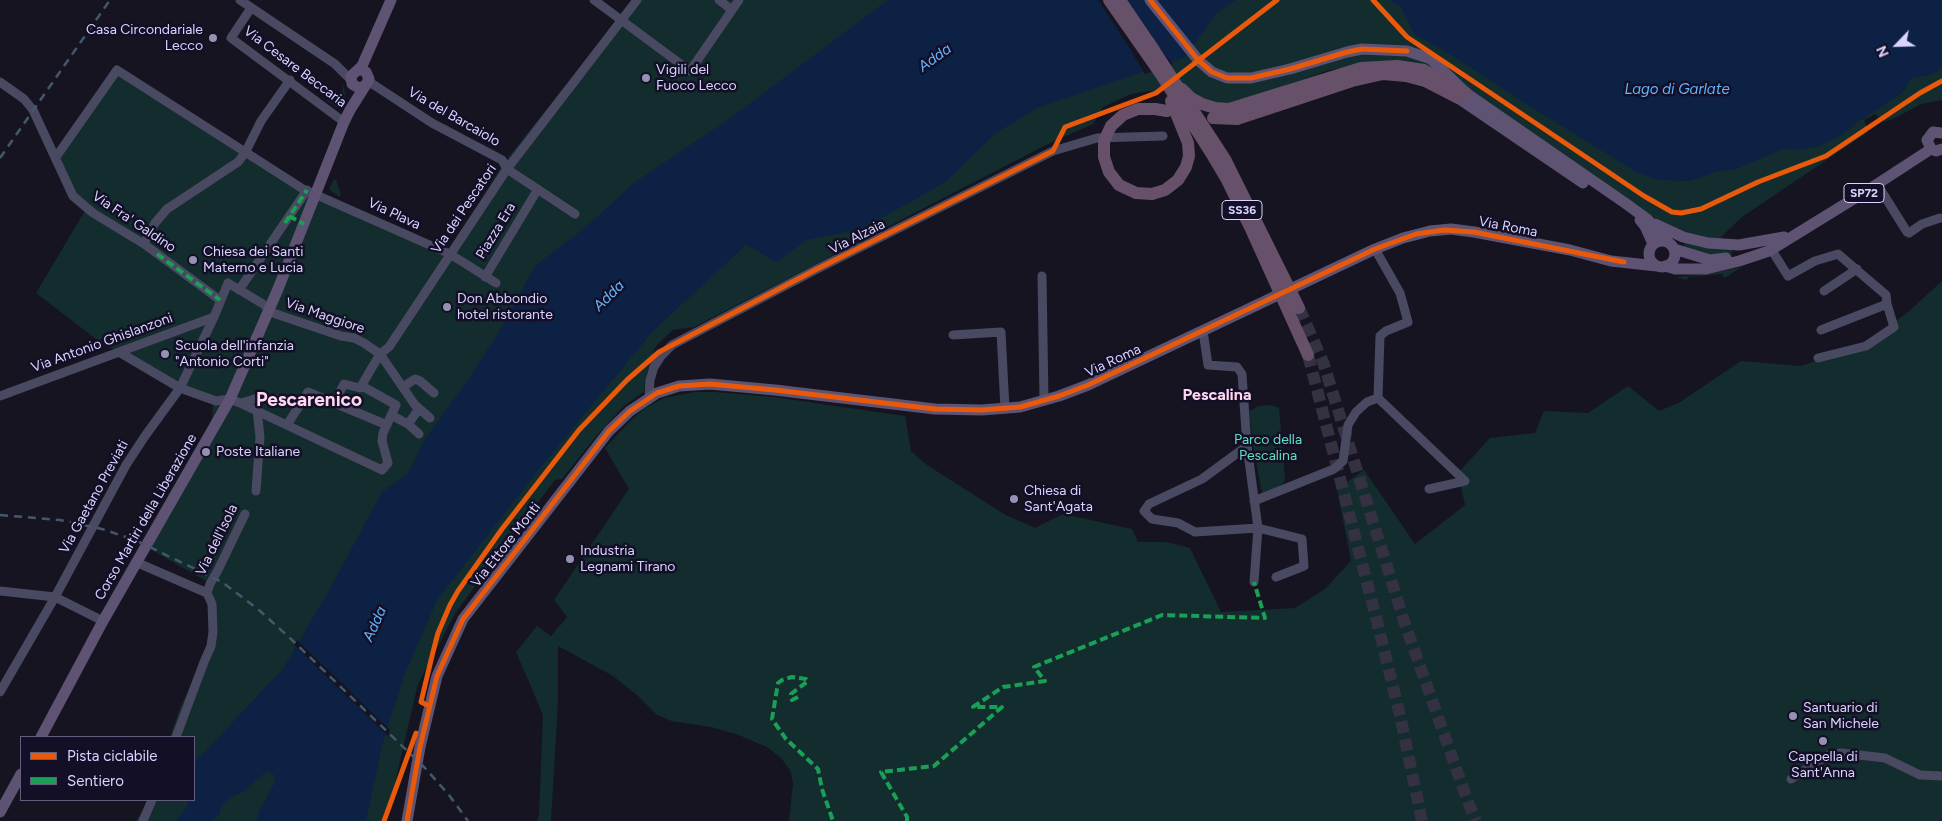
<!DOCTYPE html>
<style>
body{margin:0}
#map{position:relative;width:1942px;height:821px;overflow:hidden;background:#161421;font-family:Figtree,sans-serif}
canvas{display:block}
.legend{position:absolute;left:20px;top:736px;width:175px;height:65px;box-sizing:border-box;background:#130f26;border:1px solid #625e7d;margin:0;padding:6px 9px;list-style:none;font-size:15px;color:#d9d4ff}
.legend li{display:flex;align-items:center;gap:10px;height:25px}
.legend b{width:25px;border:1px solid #625e7d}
.north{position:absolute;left:1872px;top:20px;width:50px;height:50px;-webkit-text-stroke:4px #130f26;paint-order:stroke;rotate:246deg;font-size:14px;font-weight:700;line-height:20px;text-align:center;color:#d9d4ff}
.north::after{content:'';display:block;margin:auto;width:18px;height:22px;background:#d9d4ff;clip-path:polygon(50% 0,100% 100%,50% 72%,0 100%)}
</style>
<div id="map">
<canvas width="1942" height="821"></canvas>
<ul class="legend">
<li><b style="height:6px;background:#e8590c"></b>Pista ciclabile</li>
<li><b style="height:6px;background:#1a9f57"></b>Sentiero</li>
</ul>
<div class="north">N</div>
</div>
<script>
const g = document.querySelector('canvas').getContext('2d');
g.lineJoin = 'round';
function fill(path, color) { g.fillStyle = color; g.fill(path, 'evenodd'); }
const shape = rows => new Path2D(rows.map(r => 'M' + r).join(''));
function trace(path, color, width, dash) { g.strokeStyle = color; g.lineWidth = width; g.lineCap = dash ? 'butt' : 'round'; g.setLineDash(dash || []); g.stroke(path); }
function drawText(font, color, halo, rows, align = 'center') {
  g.font = font + ' Figtree,sans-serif'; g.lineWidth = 5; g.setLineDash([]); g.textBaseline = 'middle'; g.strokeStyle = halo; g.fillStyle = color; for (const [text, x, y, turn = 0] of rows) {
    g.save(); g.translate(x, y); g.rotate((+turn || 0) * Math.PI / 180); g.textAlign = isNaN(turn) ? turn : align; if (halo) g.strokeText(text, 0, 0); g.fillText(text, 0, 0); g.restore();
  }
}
const green = shape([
 [633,0,1942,0,1942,100,1921,104,1897,117,1884,122,1875,114,1864,120,1868,132,1742,217,1719,239,1691,236,1643,212,1433,76,1364,63,1326,71,1266,93,1229,103,1210,103,1186,92,1150,91,1131,94,1103,107,1093,124,1046,145,694,327,673,330,656,346,651,359,658,355,647,373,644,392,624,406,598,434,562,479,555,480,456,612,418,684,386,821,136,821,148,800,194,800,194,737,170,737,180,708,217,627,206,581,150,549,212,428,213,397,179,389,126,354,105,346,36,293,86,209,67,195,53,159,113,67,330,202,449,252,503,164],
 [344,84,345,96,343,103,340,107,336,107,326,100,337,97,342,92],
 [334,179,336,180,341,195,339,197,329,189],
 [1686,241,1732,249,1732,254,1711,256,1683,247],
 [1742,267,1726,277,1723,277,1723,274,1688,277,1687,280,1675,277,1701,275],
 [1942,281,1942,821,789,821,793,783,790,770,781,758,767,747,736,734,711,727,671,721,656,714,637,695,613,676,558,646,558,702,551,821,537,821,539,815,543,715,516,652,537,626,551,636,567,617,554,600,629,489,605,448,631,420,645,408,664,398,695,392,715,392,774,397,905,416,911,451,927,465,1004,514,1035,528,1063,514,1132,529,1138,542,1166,542,1190,548,1221,612,1295,608,1325,589,1351,561,1337,489,1364,470,1415,544,1465,505,1458,473,1490,438,1535,433,1544,411,1588,413,1628,386,1659,411,1680,402,1741,361,1800,366,1861,347,1908,312],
 [1270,405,1279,408,1285,480,1279,487,1262,493,1254,451,1249,410,1252,410,1258,406]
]);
const water = shape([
 [888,0,1236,0,1217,13,1185,57,1037,108,996,133,946,181,923,195,879,219,859,229,806,240,777,262,746,245,654,330,540,468,437,600,404,676,384,738,366,821,256,821,260,809,274,784,275,778,273,774,267,771,243,792,233,796,221,806,219,815,215,818,210,821,176,821,187,807,189,800,194,800,194,763,283,669,332,585,382,492,408,473,425,439,470,377,500,330,535,266,587,226,635,182,732,117],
 [1390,0,1942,0,1942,63,1940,69,1932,75,1910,79,1902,93,1855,124,1840,136,1817,147,1796,150,1785,148,1736,169,1716,172,1690,181,1660,180,1638,173,1531,107,1440,48,1414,34,1401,7]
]);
const pier = shape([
 [1098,0,1124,0,1150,38,1173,64,1145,74,1127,44],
 [297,640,390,730,388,736,294,645]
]);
const highwayTunnel = shape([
 [1299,308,1323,362,1404,621,1468,802,1476,821],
 [1308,355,1379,629,1401,720,1422,821]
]);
const minor = shape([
 [240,0,335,64,351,80],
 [594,0,690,71,739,0],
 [719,0,732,10],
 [251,8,231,38,344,122],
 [0,82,24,99,33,110,73,196,93,213,144,244,220,300],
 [365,86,371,83,432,123,502,160,507,169,575,214],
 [56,157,117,70,303,189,450,254,496,283],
 [1877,184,1907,232,1909,233,1922,224,1940,218],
 [144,244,155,223,167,209,238,162,245,153,261,121,290,80],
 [1375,249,1400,293,1408,322,1386,331,1380,336,1378,398,1465,481,1429,489],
 [1771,249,1788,276,1815,261,1838,254,1886,295,1887,304,1821,330],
 [1042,276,1044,401],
 [485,277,538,189],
 [239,290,307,190],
 [1824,291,1857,269],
 [1203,331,1208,365,1237,367,1242,374,1247,446,1258,528,1195,532,1178,523,1152,519,1144,511,1149,504,1202,479,1247,446],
 [953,335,1001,332,1005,409],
 [119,352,180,388,216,401,230,399,240,403,382,470,388,463,382,441,383,433,396,405,362,386],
 [1818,358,1866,346,1894,327,1887,304],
 [403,387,415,379,420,381,434,393],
 [0,396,214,317],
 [649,397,650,380,654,367,661,356,672,345,817,269,1053,151,1097,138,1163,136],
 [241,403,258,398,275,399,299,404],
 [334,403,344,384,360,388,380,354,389,347,507,169,637,0],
 [391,415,408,424,419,434],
 [408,424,419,409],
 [287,425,308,392,387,425],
 [256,491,260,437,257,410],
 [1254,501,1334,469,1343,461,1348,425,1356,412,1367,402,1378,398],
 [138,563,207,593],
 [1254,582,1258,528,1302,539,1304,566,1276,577],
 [0,591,55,597,103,621],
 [0,692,55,597,126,465,145,436,180,388,214,317,228,283,263,304,273,313,341,336,354,338,364,343,380,354,415,405,430,418],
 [176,737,204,662,211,646,213,632,212,604,207,593,210,584,218,570,245,514],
 [1791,779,1828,755,1841,753,1885,758,1920,775,1942,776],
 [143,821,152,800]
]);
const major = shape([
 [1150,0,1199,61,1212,72,1227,78,1251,78,1290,69,1347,52,1362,49,1407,51,1431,59,1466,93,1625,203,1647,219,1669,243],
 [359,69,366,72,369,79,365,86,359,88,352,84,351,76,362,66,391,0],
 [1458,98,1583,183],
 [1942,133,1933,132,1927,140,1931,149,1936,151,1942,149],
 [1640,220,1645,226,1653,244],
 [1655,224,1683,237,1708,243,1739,245,1784,237],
 '1649 254a13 13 0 1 1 26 0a13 13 0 1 1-26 0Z',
 [1674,249,1710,260,1726,258],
 [1665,266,1675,269,1706,269,1739,261,1769,251,1868,190,1931,149],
 [41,737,103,621,230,399,278,289,344,122,350,110,365,86],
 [0,812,21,774],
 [407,821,420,747,437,676,463,619,609,431,630,411,657,393,679,386,710,384,775,390,935,409,982,410,1020,407,1059,396,1088,385,1375,249,1403,238,1430,231,1451,229,1474,232,1570,250,1611,261,1657,266]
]);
const highway = shape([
 [1109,0,1160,73],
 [1120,0,1154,50],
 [1182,89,1191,98,1202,104,1215,108,1229,109,1361,68,1397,66,1424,70,1466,93],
 [1155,109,1167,111],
 [1213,118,1237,119,1352,81,1383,74,1406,76,1425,81,1458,98]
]);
const rail = shape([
 [0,158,110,0],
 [0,515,60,520,102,529,135,540,222,582,259,610,292,640,425,768,449,795,468,821]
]);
const highwayBridge = shape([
 [1148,41,1225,159,1299,308],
 [1160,73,1211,153,1227,180,1250,227,1308,355],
 [1155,109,1138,109,1123,115,1111,126,1104,141,1104,157,1109,172,1119,185,1136,193,1152,194,1165,190,1178,180,1186,167,1189,156,1188,143,1171,101]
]);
const quiet = shape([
 [289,216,304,224],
 [285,223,307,190],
 [157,254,220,300],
 [798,697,792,700,791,694,808,681,806,679,792,677,782,680,778,683,772,719,786,739,818,769,822,789,833,821],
 [907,821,907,817,881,772,934,766,1002,707,973,707,1003,687,1045,681,1034,667,1162,615,1265,618,1254,582]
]);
const cycleway = shape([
 [1150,0,1199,61,1212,72,1227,78,1251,78,1290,69,1347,52,1362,49,1407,51],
 [1373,0,1407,37,1644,196,1672,212,1681,213,1701,209,1758,182,1826,156,1920,93,1942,81],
 [429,706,421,702,433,652,438,633,450,605,458,591,502,529,579,430,627,380,659,352,817,269,1053,151,1065,127,1156,93,1277,0],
 [384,821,416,733],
 [407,821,420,747,437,676,463,619,609,431,630,411,657,393,679,386,710,384,775,390,935,409,982,410,1020,407,1059,396,1088,385,1375,249,1416,234,1444,230,1474,232,1624,262]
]);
const markers = [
 [213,38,5,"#9591b1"],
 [646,78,5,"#9591b1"],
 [193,260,5,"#9591b1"],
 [447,307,5,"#9591b1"],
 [165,354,5,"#9591b1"],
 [206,452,5,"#9591b1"],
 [1014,499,5,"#9591b1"],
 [570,559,5,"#9591b1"],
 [1793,716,5,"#9591b1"],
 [1823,741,5,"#9591b1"]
];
const shields = [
 [1864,193,40],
 [1242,210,40]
];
const shieldNames = [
 ["SP72",1864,193],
 ["SS36",1242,210]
];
const poiNames = [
 ["Casa Circondariale",203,30,"right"],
 ["Lecco",203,46,"right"],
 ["Vigili del",656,70],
 ["Fuoco Lecco",656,86],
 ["Chiesa dei Santi",203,252],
 ["Materno e Lucia",203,268],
 ["Don Abbondio",457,299],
 ["hotel ristorante",457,315],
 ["Scuola dell'infanzia",175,346],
 ["\"Antonio Corti\"",175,362],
 ["Poste Italiane",216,452],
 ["Chiesa di",1024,491],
 ["Sant'Agata",1024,507],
 ["Industria",580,551],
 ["Legnami Tirano",580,567],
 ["Santuario di",1803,708],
 ["San Michele",1803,724],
 ["Cappella di",1823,757,"center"],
 ["Sant'Anna",1823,773,"center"]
];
const streetNames = [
 ["Via Cesare Beccaria",295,67,37],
 ["Via del Barcaiolo",454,117,30],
 ["Via dei Pescatori",464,209,-56],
 ["Via Plava",394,214,25],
 ["Via Fra' Galdino",134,222,34],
 ["Via Roma",1508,227,11],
 ["Piazza Era",496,231,-59],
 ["Via Alzaia",857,237,-27],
 ["Via Maggiore",325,316,19],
 ["Via Antonio Ghislanzoni",102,343,-20],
 ["Via Roma",1113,361,-25],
 ["Via Gaetano Previati",94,497,-61],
 ["Corso Martiri della Liberazione",146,517,-60],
 ["Via dell'Isola",217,540,-64],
 ["Via Ettore Monti",506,545,-52]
];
const parkNames = [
 ["Parco della",1268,440],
 ["Pescalina",1268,456]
];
const waterNames = [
 ["Adda",935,58,-36],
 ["Lago di Garlate",1677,90],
 ["Adda",609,296,-45],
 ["Adda",375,624,-66]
];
const quarterNames = [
 ["Pescalina",1217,395]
];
const districtNames = [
 ["Pescarenico",309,400]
];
fill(green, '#132c2d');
fill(water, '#0d2144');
fill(pier, '#161421');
trace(highwayTunnel, '#333142', 12, [12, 6]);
trace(minor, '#4a4962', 9);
trace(major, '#5e5373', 11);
trace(highway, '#67516a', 12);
trace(rail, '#43596b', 2.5, [8, 6]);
trace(highwayBridge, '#67516a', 12);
trace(quiet, '#1a9f57', 4, [8, 4]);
trace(cycleway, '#e8590c', 5);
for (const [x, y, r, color] of markers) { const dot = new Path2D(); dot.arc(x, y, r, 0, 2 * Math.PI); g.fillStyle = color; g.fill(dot); trace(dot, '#130f26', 2); }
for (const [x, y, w] of shields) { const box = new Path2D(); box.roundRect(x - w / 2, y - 9.5, w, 19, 4); g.fillStyle = '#130f26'; g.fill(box); trace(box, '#d9d4ff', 1); }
drawText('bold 12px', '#d9d4ff', null, shieldNames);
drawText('14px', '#d9d4ff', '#130f26', poiNames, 'left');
drawText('14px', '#d9d4ff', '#130f26', streetNames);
drawText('14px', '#5fe0c0', '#130f26', parkNames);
drawText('italic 15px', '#62b6ff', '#130f26', waterNames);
drawText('bold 16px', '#ffd6f0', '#130f26', quarterNames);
drawText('bold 19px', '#ffd6f0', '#130f26', districtNames);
</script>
